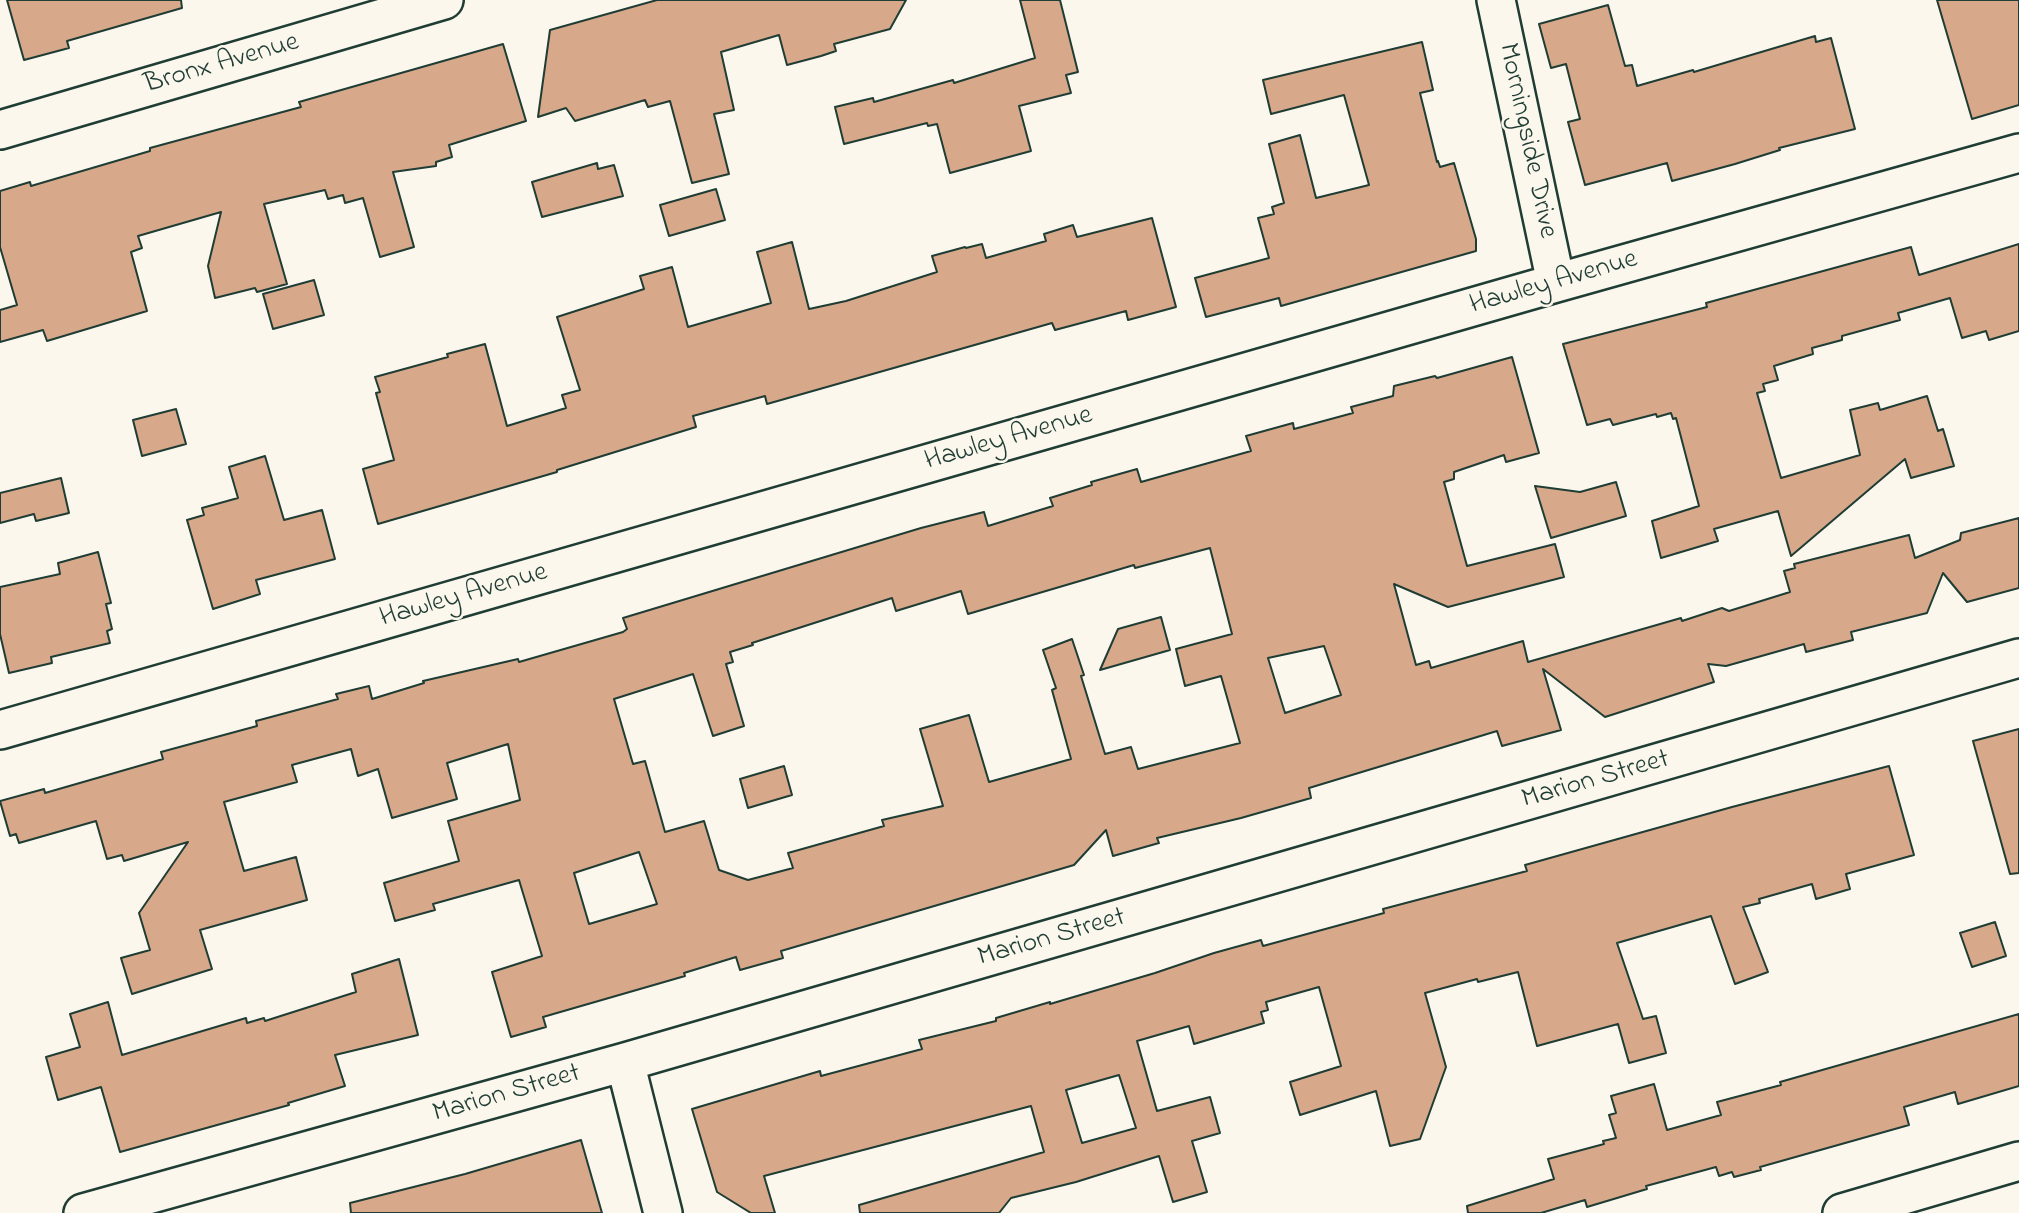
<!DOCTYPE html>
<style>
body{margin:0}
canvas{display:block;background:#fbf7ec}
</style>
<canvas width="2019" height="1213"></canvas>
<script>
const g = document.querySelector('canvas').getContext('2d');
g.lineJoin = 'round';
function fill(path, color) { g.fillStyle = color; g.fill(path, 'evenodd'); }
const shape = rows => new Path2D(rows.map(r => 'M' + r).join(''));
function trace(path, color, width, dash) { g.strokeStyle = color; g.lineWidth = width; g.lineCap = dash ? 'butt' : 'round'; g.setLineDash(dash || []); g.stroke(path); }
function drawText(font, color, halo, rows, align = 'center') {
  g.font = font + ' "Indie Flower",sans-serif'; g.lineWidth = 5; g.setLineDash([]); g.textBaseline = 'middle'; g.strokeStyle = halo; g.fillStyle = color; for (const [text, x, y, turn = 0] of rows) {
    g.save(); g.translate(x, y); g.rotate((+turn || 0) * Math.PI / 180); g.textAlign = isNaN(turn) ? turn : align; if (halo) g.strokeText(text, 0, 0); g.fillText(text, 0, 0); g.restore();
  }
}
const building = shape([
 [7,0,181,0,182,8,67,41,69,48,24,60,7,0],
 [657,0,906,0,890,29,834,44,836,51,821,56,787,65,779,35,721,52,734,110,714,114,729,174,692,183,670,101,648,107,645,100,575,121,566,108,538,117,550,30,657,0],
 [1020,0,1060,0,1078,72,1066,75,1071,93,1019,106,1031,151,950,173,937,124,928,126,927,123,844,144,835,107,873,98,874,102,953,80,954,83,1035,58,1020,0],
 [1937,0,2019,0,2019,105,1972,119,1937,0],
 [1608,5,1625,66,1632,65,1637,86,1693,70,1694,72,1815,36,1816,42,1831,38,1855,129,1779,148,1780,150,1735,164,1672,181,1667,163,1585,185,1568,122,1580,119,1566,64,1551,68,1539,24,1608,5],
 [1422,42,1433,90,1420,93,1437,162,1438,161,1440,167,1454,163,1476,239,1476,251,1281,306,1279,298,1206,317,1195,278,1269,258,1258,218,1274,214,1272,207,1284,203,1269,144,1300,135,1316,198,1369,185,1344,95,1271,114,1263,80,1422,42],
 [503,44,526,121,449,145,452,157,436,162,436,166,393,172,414,247,380,257,363,198,345,203,343,195,328,199,325,190,264,204,287,284,257,292,255,288,215,298,208,266,221,212,138,236,142,248,131,252,147,311,47,341,43,330,0,342,0,310,17,305,0,247,0,191,30,182,31,186,150,151,150,148,301,107,299,102,503,44],
 [597,163,598,169,614,165,623,196,542,217,532,182,597,163],
 [716,189,725,220,669,236,660,205,716,189],
 [1152,218,1176,307,1128,320,1126,311,1055,330,1052,323,767,404,765,396,693,416,696,427,557,470,557,472,378,524,363,469,394,460,376,393,380,392,375,377,448,357,447,354,485,344,507,426,566,408,562,395,580,390,557,317,644,289,640,276,672,267,688,327,771,303,757,252,792,242,809,309,846,301,937,272,932,256,965,247,966,248,982,244,986,258,1046,241,1044,234,1073,225,1077,237,1152,218],
 [2019,244,2019,331,1989,340,1986,331,1962,338,1950,298,1898,313,1900,320,1842,336,1842,340,1812,348,1813,354,1774,366,1778,380,1763,384,1765,391,1757,393,1781,478,1860,455,1850,410,1878,403,1880,410,1927,396,1938,431,1943,429,1954,466,1911,478,1905,459,1791,556,1778,511,1714,529,1718,541,1661,558,1652,521,1699,506,1676,418,1673,419,1671,413,1657,417,1656,414,1613,425,1610,419,1587,425,1563,344,1707,307,1706,303,1911,247,1919,275,2019,244],
 [314,280,324,315,273,329,263,294,314,280],
 [1512,357,1539,453,1506,462,1504,455,1454,472,1454,479,1444,482,1467,566,1555,544,1564,577,1448,607,1394,584,1416,665,1429,661,1431,668,1523,641,1528,662,1681,618,1682,621,1722,608,1729,611,1790,592,1784,571,1795,568,1794,564,1909,535,1915,558,1960,540,1961,533,2019,518,2019,588,1967,602,1943,573,1927,613,1851,632,1853,640,1806,652,1804,644,1726,666,1708,664,1714,682,1605,717,1543,669,1561,730,1502,746,1497,731,1309,788,1311,798,1241,818,1157,838,1159,843,1113,856,1106,830,1074,865,781,951,783,958,740,970,736,957,684,973,685,976,543,1017,546,1027,511,1037,492,972,542,956,519,880,433,904,435,910,395,921,384,883,459,861,448,821,520,800,508,744,447,763,457,799,392,818,378,769,358,776,351,749,292,765,297,782,224,802,244,871,296,857,307,900,200,930,212,969,132,994,121,958,150,950,139,913,188,842,124,861,122,855,107,859,96,821,19,843,16,834,10,836,0,801,44,789,45,793,163,759,161,752,257,726,256,721,338,699,336,694,369,686,372,699,424,683,423,681,518,659,519,662,623,632,627,629,623,618,921,528,984,512,988,526,1053,506,1050,498,1092,485,1091,482,1137,469,1141,482,1251,451,1246,436,1293,423,1294,429,1353,413,1351,407,1393,396,1394,386,1435,376,1437,378,1512,357],
 [1210,548,1232,634,1176,649,1185,686,1221,676,1240,743,1138,769,1131,747,1105,754,1081,676,1084,675,1072,639,1043,650,1056,688,1052,690,1071,759,989,782,969,715,920,729,943,806,882,820,884,826,788,853,793,868,748,880,719,870,704,821,665,832,645,761,633,764,614,699,693,674,713,736,744,726,726,664,733,662,730,652,753,645,752,643,892,598,896,611,961,591,968,614,1134,565,1135,568,1210,548],
 [1324,646,1341,695,1285,713,1268,658,1324,646],
 [639,852,657,904,589,924,574,873,639,852],
 [176,409,186,444,142,456,133,420,176,409],
 [265,456,284,520,322,510,335,559,256,580,260,594,213,609,187,520,204,515,202,508,238,498,229,467,265,456],
 [61,478,69,513,36,521,34,514,0,523,0,493,61,478],
 [1616,482,1626,516,1551,538,1535,486,1580,492,1616,482],
 [98,552,111,603,106,604,112,629,107,631,110,643,51,657,52,663,9,673,0,634,0,587,60,574,58,563,98,552],
 [1161,617,1170,650,1100,670,1118,629,1161,617],
 [2019,729,2019,873,2010,874,1973,741,2019,729],
 [784,766,792,795,748,808,740,779,784,766],
 [1889,766,1914,855,1846,874,1850,889,1816,899,1812,884,1759,899,1760,903,1743,907,1768,972,1735,984,1711,916,1617,943,1643,1019,1656,1016,1666,1053,1629,1063,1618,1024,1537,1046,1518,972,1478,982,1477,979,1425,993,1446,1067,1420,1139,1390,1146,1376,1091,1300,1115,1290,1082,1341,1066,1319,987,1266,1002,1268,1010,1261,1012,1264,1023,1194,1044,1189,1026,1137,1041,1157,1111,1210,1097,1220,1133,1192,1141,1207,1192,1173,1202,1159,1156,1076,1182,1011,1198,999,1213,860,1213,859,1205,1044,1152,1031,1106,764,1176,775,1213,751,1213,717,1192,692,1109,820,1071,821,1076,922,1049,919,1040,996,1021,996,1018,1050,1002,1050,1004,1155,973,1214,953,1261,940,1263,946,1384,913,1383,909,1527,871,1525,865,1732,807,1889,766],
 [1119,1075,1136,1128,1082,1143,1066,1090,1119,1075],
 [1995,922,2006,956,1972,967,1960,933,1995,922],
 [399,959,418,1035,335,1055,345,1086,288,1103,289,1105,120,1152,101,1087,58,1100,46,1057,80,1047,70,1014,108,1002,122,1055,246,1018,247,1023,264,1018,265,1021,356,992,352,974,399,959],
 [2019,1014,2019,1086,1958,1104,1955,1092,1904,1107,1909,1125,1760,1167,1761,1170,1734,1177,1732,1172,1719,1176,1716,1167,1646,1186,1647,1189,1587,1207,1585,1200,1541,1213,1468,1213,1467,1206,1554,1179,1548,1159,1604,1144,1603,1141,1616,1138,1609,1115,1616,1113,1611,1096,1654,1084,1667,1130,1721,1115,1717,1102,1781,1085,1780,1082,2019,1014],
 [581,1140,602,1213,351,1213,350,1203,465,1174,581,1140]
]);
const street = shape([
 [1496,0,1556,283],
 [0,130,444,0],
 [0,730,1556,283,2019,153],
 [625,1062,663,1213],
 [83,1213,625,1062,2019,658],
 [1842,1213,2019,1161]
]);
const streetNames = [
 ["Bronx Avenue",222,65,-16],
 ["Morningside Drive",1526,141,78],
 ["Hawley Avenue",1554,284,-16],
 ["Hawley Avenue",1009,440,-16],
 ["Hawley Avenue",464,597,-16],
 ["Marion Street",1596,781,-16],
 ["Marion Street",1052,939,-16],
 ["Marion Street",507,1095,-16]
];
fill(building, '#d8a88a');
trace(building, '#1f3d34', 2);
trace(street, '#1f3d34', 42);
trace(street, '#fbf7ec', 37);
drawText('28px', '#1f3d34', '#fbf7ec', streetNames);
</script>
